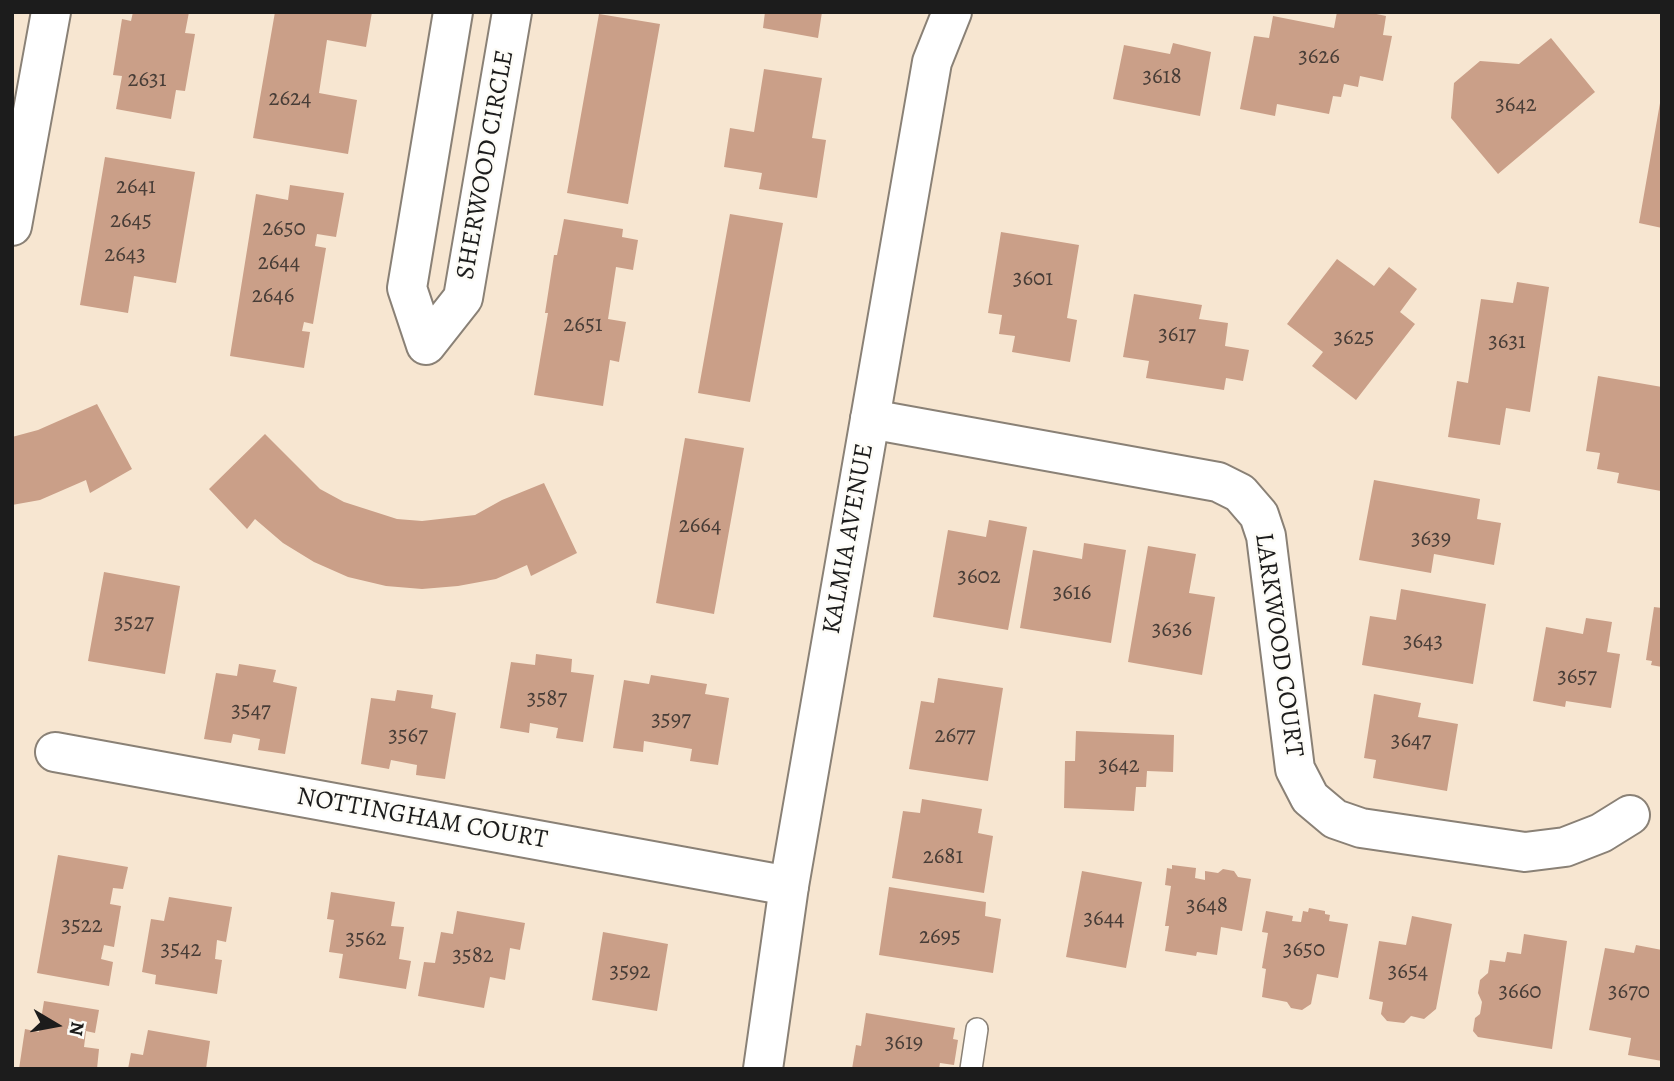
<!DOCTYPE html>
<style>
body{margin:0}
#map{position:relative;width:1674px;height:1081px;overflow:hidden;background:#f7e6d1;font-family:Alegreya,serif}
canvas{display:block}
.frame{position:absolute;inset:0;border:14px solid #1c1c1c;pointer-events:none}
.north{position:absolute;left:21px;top:990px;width:70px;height:70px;-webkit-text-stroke:5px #fdfcf7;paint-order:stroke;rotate:100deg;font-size:19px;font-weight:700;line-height:28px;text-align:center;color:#1c1c1c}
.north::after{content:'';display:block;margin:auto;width:24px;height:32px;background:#1c1c1c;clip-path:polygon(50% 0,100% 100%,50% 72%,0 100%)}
</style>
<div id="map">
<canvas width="1674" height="1081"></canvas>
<div class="frame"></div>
<div class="north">N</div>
</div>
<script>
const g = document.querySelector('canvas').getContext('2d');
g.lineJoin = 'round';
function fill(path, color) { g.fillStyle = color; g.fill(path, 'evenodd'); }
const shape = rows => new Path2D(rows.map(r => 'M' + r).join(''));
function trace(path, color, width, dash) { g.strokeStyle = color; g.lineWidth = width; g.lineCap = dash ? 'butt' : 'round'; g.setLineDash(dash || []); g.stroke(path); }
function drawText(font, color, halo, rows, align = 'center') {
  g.font = font + ' Alegreya,serif'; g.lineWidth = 5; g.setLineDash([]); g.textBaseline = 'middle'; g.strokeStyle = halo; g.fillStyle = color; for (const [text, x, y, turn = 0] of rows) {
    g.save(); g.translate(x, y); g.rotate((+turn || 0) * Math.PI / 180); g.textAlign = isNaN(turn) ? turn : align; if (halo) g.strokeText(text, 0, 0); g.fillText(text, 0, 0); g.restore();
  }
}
const building = shape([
 [133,12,189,12,185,33,195,34,185,91,176,90,171,119,116,109,122,76,113,75,122,19,131,21],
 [275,12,372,12,366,47,327,40,319,93,357,100,348,154,253,138],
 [765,12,822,12,818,38,763,28],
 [1337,12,1367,12,1386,16,1383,35,1392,36,1383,81,1360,76,1358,87,1344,84,1341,97,1333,96,1329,114,1277,104,1275,116,1240,109,1254,36,1269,38,1273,16,1334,28],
 [599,14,660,24,628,204,567,193],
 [1551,38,1595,92,1498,174,1451,118,1454,83,1480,61,1519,64],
 [1173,43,1211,52,1200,116,1113,99,1124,45,1170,54],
 [764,69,822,78,812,138,826,140,817,198,759,189,762,173,724,167,730,128,754,132],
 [1660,103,1662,103,1662,228,1639,223],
 [105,157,195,172,176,283,134,276,128,313,80,305],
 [290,185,344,193,336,237,317,234,315,246,326,248,313,324,304,322,302,331,310,332,304,368,230,356,256,194,288,200],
 [730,214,783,223,750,402,698,393],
 [564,219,623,229,622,237,638,240,633,270,616,267,608,319,626,322,619,362,610,360,603,406,534,395,548,313,545,313,554,255,557,255],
 [1001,232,1079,245,1067,318,1077,320,1070,362,1012,352,1015,336,999,334,1002,315,988,313],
 [1337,259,1374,286,1389,267,1417,289,1400,312,1415,324,1356,400,1312,366,1323,352,1287,324],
 [1517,282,1549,287,1530,412,1506,408,1500,445,1448,437,1457,381,1468,383,1481,299,1513,303],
 [1134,294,1202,305,1199,319,1228,323,1225,346,1249,350,1243,381,1226,378,1224,390,1146,378,1149,361,1123,357],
 [1598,376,1662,387,1661,491,1617,483,1619,473,1597,469,1600,453,1586,451],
 [97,404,132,469,90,493,86,480,40,500,12,505,12,437,38,430],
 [265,434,320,489,344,502,397,519,422,521,475,515,502,500,544,483,577,553,531,576,527,565,496,579,458,586,422,589,386,586,348,577,314,562,283,543,255,519,247,529,209,489],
 [685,438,744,448,714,614,656,603],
 [1374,480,1480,499,1477,519,1501,523,1494,565,1434,554,1431,573,1359,560],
 [989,520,1027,527,1008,630,933,617,948,530,986,537],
 [1084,543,1126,550,1111,643,1020,628,1033,550,1082,559],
 [1148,546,1196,554,1189,593,1215,597,1202,675,1128,662],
 [104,572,180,586,165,674,88,661],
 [1401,589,1486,604,1473,684,1362,665,1370,616,1396,620],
 [1654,607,1662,608,1662,667,1651,665,1652,661,1646,660],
 [1586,618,1612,622,1607,652,1620,654,1611,708,1566,701,1565,707,1533,701,1546,627,1583,634],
 [536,654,572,659,571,672,594,675,583,742,556,738,558,728,530,723,529,733,500,728,511,662,535,665],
 [239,664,276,670,273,682,297,687,285,754,258,750,260,739,233,734,231,743,204,739,216,673,237,676],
 [651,675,707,684,705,694,729,698,718,765,690,761,692,749,644,741,643,752,613,748,624,680,649,684],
 [938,678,1003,688,988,781,909,769,921,701,934,703],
 [397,690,433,695,431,708,456,713,445,779,416,775,417,765,391,760,389,769,361,764,371,698,395,701],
 [1374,694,1421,703,1418,717,1458,724,1447,791,1373,778,1376,760,1364,758],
 [1076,731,1174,735,1173,772,1147,771,1146,787,1136,787,1134,811,1064,808,1065,761,1075,761],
 [922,799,982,809,978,833,993,836,984,893,892,878,903,811,920,813],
 [58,855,128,867,123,889,113,888,110,904,121,906,114,947,104,945,101,959,113,962,109,986,37,973],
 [1172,865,1196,868,1195,878,1205,880,1205,871,1218,873,1223,869,1234,871,1238,877,1251,879,1242,931,1221,927,1217,955,1197,952,1196,956,1165,951,1169,926,1165,926,1171,886,1165,885,1167,868,1172,869],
 [1082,871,1142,882,1126,968,1066,957],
 [889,887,986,902,985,916,1001,919,993,973,879,955],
 [331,892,395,902,391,926,404,927,399,959,411,961,406,989,339,978,343,954,329,952,334,920,327,919],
 [169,897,232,907,226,942,217,940,215,959,222,960,217,994,155,984,156,975,142,972,151,919,164,921],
 [1309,908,1325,911,1325,914,1330,915,1329,921,1348,924,1338,978,1317,974,1311,1004,1302,1010,1291,1008,1287,1002,1262,997,1266,969,1262,968,1268,933,1262,932,1266,911,1293,916,1292,921,1301,922,1303,911,1308,912],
 [457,911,525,923,520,950,510,948,505,980,490,977,484,1008,418,996,424,962,435,963,441,932,453,934],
 [1412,916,1452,924,1436,1009,1424,1019,1411,1016,1404,1023,1387,1021,1381,1014,1383,1002,1369,999,1379,941,1406,945],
 [603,932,668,944,657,1011,592,1000],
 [1524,934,1567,941,1552,1049,1478,1037,1473,1031,1475,1018,1480,1014,1482,1002,1478,993,1480,980,1488,973,1490,960,1505,962,1507,952,1521,954],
 [1636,945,1662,950,1662,1061,1628,1055,1631,1038,1589,1030,1605,948,1634,953],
 [44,1001,99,1010,95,1033,86,1031,84,1047,99,1049,97,1069,19,1069,25,1029,39,1032],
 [866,1013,955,1028,953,1039,958,1040,954,1065,940,1063,939,1069,852,1069,856,1045,861,1046],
 [148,1030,210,1041,206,1069,128,1069,131,1053,143,1055]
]);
const service = shape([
 [971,1069,977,1029]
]);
const minor = shape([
 [12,226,51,12],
 [426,345,463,298,512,12],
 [426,345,407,288,453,12],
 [870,419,1218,482,1240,493,1259,515,1266,536,1295,769,1310,798,1335,819,1361,828,1525,852,1565,847,1601,833,1630,815],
 [55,752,789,886]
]);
const tertiary = shape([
 [763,1069,789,886,932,62,952,12]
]);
const numberNames = [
 ["3626",1319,57],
 ["3618",1162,77],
 ["2631",147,80],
 ["2624",290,99],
 ["3642",1516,105],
 ["2641",136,187],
 ["2645",131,221],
 ["2650",284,229],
 ["2643",125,255],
 ["2644",279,263],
 ["3601",1033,279],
 ["2646",273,296],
 ["2651",583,325],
 ["3617",1177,335],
 ["3625",1354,338],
 ["3631",1507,342],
 ["2664",700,526],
 ["3639",1431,539],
 ["3602",979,577],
 ["3616",1072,593],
 ["3527",134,623],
 ["3636",1172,630],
 ["3643",1423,642],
 ["3657",1577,677],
 ["3587",547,699],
 ["3547",251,711],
 ["3597",671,720],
 ["3567",408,736],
 ["2677",955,736],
 ["3647",1411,741],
 ["3642",1119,766],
 ["2681",943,857],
 ["3648",1207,906],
 ["3644",1104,919],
 ["3522",82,926],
 ["2695",940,937],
 ["3562",366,939],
 ["3542",181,950],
 ["3650",1304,950],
 ["3582",473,956],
 ["3592",630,972],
 ["3654",1408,972],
 ["3660",1520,992],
 ["3670",1629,992],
 ["3619",904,1043]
];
const streetNames = [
 ["SHERWOOD CIRCLE",486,165,-80],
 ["KALMIA AVENUE",849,539,-80],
 ["LARKWOOD COURT",1278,645,82],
 ["NOTTINGHAM COURT",422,819,10]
];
fill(building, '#ca9f88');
trace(service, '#8a8176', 24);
trace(minor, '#8a8176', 42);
trace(tertiary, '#8a8176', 42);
trace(service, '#fff', 21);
trace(minor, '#fff', 38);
trace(tertiary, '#fff', 38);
drawText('23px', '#483d37', null, numberNames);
drawText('26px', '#1c1c1c', '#fdfcf7', streetNames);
</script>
